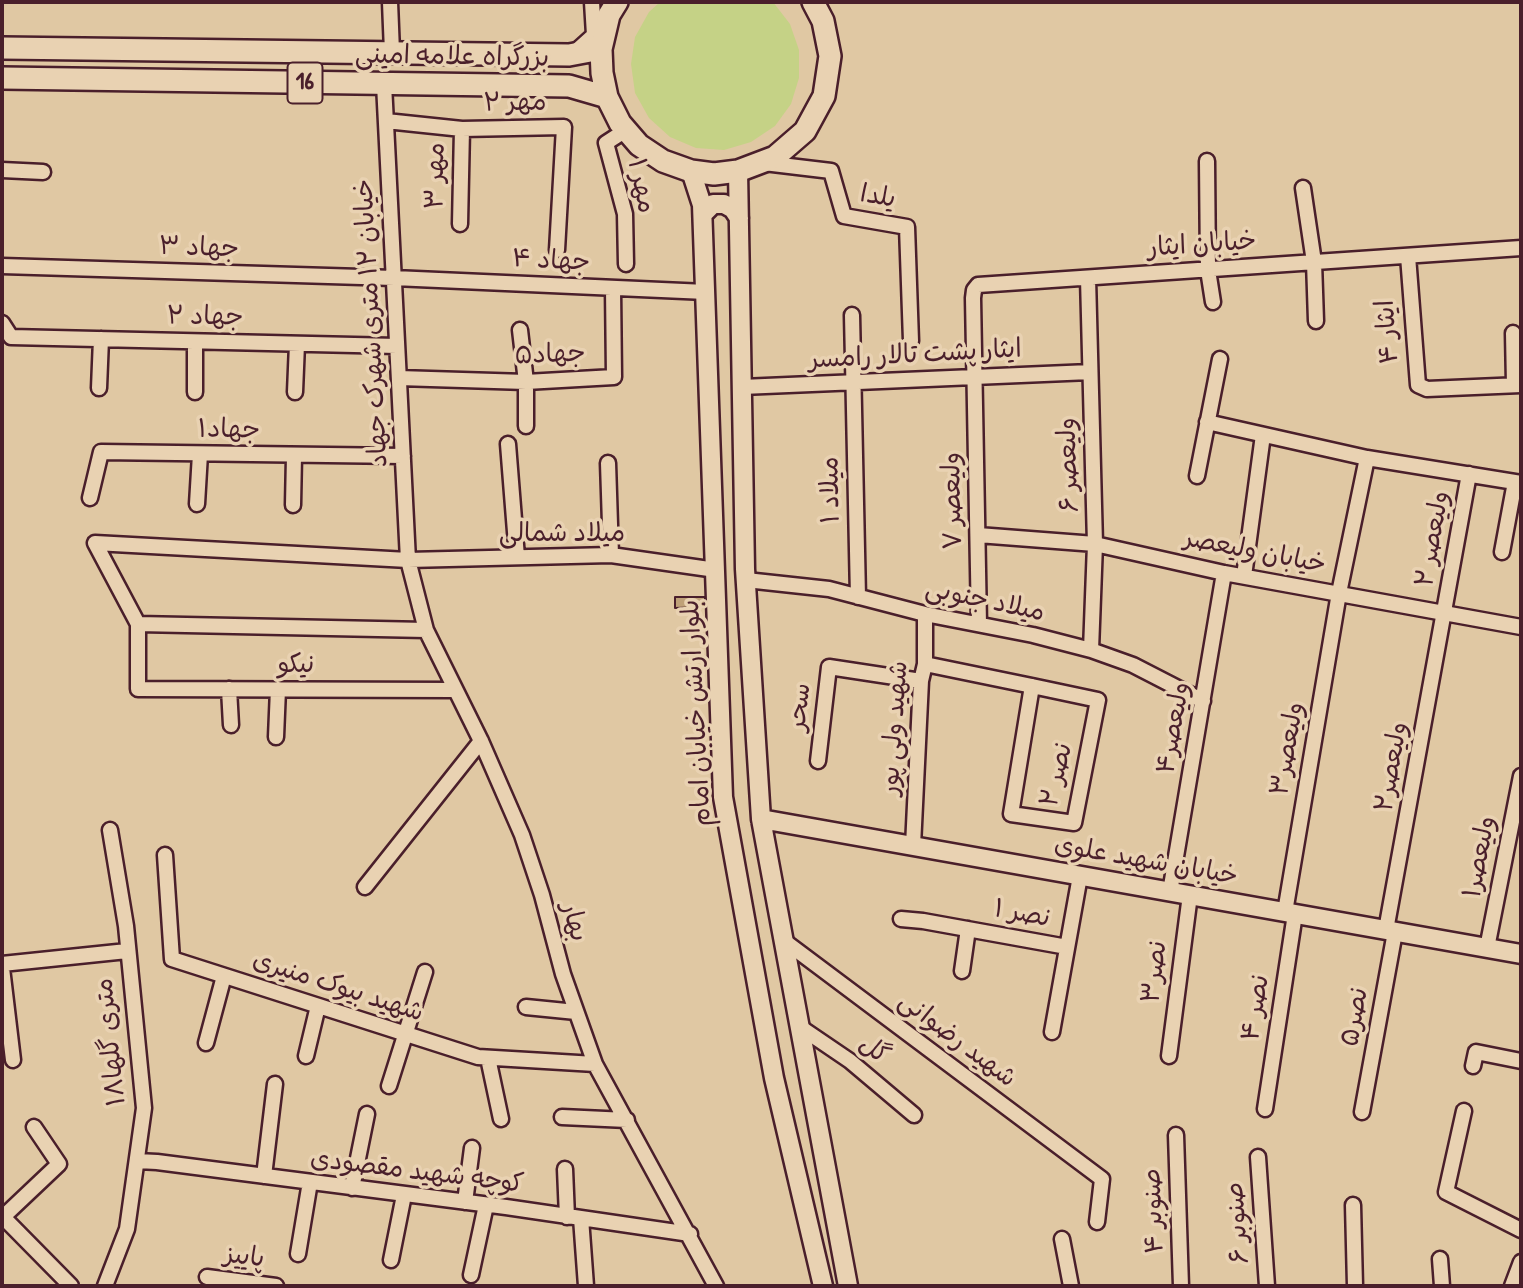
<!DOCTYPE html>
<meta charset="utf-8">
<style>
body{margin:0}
#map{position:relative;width:1523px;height:1288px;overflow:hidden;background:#e0c8a3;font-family:"Patrick Hand",sans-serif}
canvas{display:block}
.frame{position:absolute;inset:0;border:4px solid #4a1f2b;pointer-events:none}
</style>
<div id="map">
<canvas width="1523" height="1288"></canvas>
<div class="frame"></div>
</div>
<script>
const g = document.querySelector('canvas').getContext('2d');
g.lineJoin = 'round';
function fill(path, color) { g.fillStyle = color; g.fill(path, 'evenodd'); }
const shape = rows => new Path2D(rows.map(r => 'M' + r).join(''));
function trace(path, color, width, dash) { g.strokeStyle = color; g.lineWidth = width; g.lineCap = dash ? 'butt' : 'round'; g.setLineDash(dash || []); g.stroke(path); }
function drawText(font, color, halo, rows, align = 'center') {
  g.font = font + ' "Patrick Hand","Playpen Sans Arabic",sans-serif'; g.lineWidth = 7; g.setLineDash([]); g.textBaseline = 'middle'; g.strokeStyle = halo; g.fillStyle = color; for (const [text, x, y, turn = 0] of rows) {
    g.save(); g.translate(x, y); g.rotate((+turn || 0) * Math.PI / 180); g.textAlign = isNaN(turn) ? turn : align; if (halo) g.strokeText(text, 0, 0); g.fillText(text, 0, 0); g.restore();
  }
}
const green = shape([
 [660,2,773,2,790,24,799,50,799,78,791,104,775,126,751,142,724,150,696,148,670,137,649,118,635,93,631,64,635,37,649,12]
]);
const building = shape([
 [675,597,705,597,705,607,675,608,675,597]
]);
const minor = shape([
 [390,2,392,52],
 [574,53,594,35,592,2],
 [384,84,408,560,426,630,481,741,522,835,542,895,563,974,595,1064,716,1286],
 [386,121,462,129,564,127,557,250],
 [1207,161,1208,270,1213,302],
 [764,163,831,171,844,216,907,227,911,341],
 [2,170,43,172],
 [1303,188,1314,262,1316,321],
 [460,224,462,129],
 [1408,256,1418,385,1427,389,1521,385],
 [626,264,625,214,606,143,626,130],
 [2,266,394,278,706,292],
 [1088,278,1095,544,1091,650],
 [852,315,858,597],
 [2,323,11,337,397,346],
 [520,330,526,382,526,426],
 [1513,333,1514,385],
 [195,342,195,392],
 [399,378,526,382,614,377,613,289],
 [742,387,1090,372],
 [99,388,101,339],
 [295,392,297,344],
 [1207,422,1367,458,1521,483],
 [508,444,517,557],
 [608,463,611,555],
 [1197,476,1220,359],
 [90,498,101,452,403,456],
 [197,504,200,454],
 [293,505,294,456],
 [978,535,1095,544,1224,573,1521,627],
 [1502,552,1515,482],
 [1244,576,1263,435],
 [746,580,829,589,925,614,1033,635,1091,650,1133,665,1203,701],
 [138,624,426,630],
 [979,624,973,298,974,290,978,285,1521,248],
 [925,664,1032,686,1098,700,1074,823,1011,814,1032,686],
 [229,689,231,725],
 [454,690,138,689,138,624,95,543,408,560,611,555,716,570],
 [276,737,278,689],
 [818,761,829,667,921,681],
 [913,846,921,681,925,664,925,614],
 [165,855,172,959,478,1057,595,1064],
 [365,887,481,741],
 [1170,892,1224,573],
 [1285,912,1339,593,1367,458],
 [901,919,923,921,1067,947],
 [1386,930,1469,474],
 [783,940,1102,1179,1097,1222],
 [1487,948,1521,776],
 [2,964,127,951],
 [2,968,13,1060],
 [962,971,968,929],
 [526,1007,576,1012],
 [800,1027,850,1061,914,1115],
 [1052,1032,1080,876],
 [206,1043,224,976],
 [306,1056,318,1006],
 [1169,1056,1190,895],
 [488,1058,501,1119],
 [1473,1066,1476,1052,1521,1061],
 [389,1086,425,972],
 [1265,1109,1295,914],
 [1464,1111,1446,1192,1521,1230],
 [1362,1112,1395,932],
 [562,1117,627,1120],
 [34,1127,59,1164,3,1217,71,1286],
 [1176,1135,1181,1286],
 [1258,1157,1267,1286],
 [137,1161,157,1162,506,1207,690,1234],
 [565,1169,567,1217],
 [264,1176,275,1084],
 [352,1188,367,1114],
 [465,1202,472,1148],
 [1353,1205,1355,1286],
 [581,1218,586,1286],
 [1062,1239,1071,1286],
 [298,1254,310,1182],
 [1440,1259,1442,1286],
 [391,1260,404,1195],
 [471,1275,486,1205],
 [207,1277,276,1286],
 [105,1286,127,1229,144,1108,126,926,110,830],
 [1512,1286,1521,1262]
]);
const major = shape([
 [691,171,702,205,723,797,774,1078,823,1286],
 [738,171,745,569,761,819,848,1286],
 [703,214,713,204,724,204,733,209,739,218],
 [761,819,1521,954]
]);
const highway = shape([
 [617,2,609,15,601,49,602,73,607,97,620,123,639,145,663,161,691,171,714,174,738,171,775,157,805,131,824,96,830,56,823,21,813,2],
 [2,48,569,55,601,49],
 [2,78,569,86,607,97]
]);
const shields = [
 [305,83,35]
];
const shieldNames = [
 ["16",305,83]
];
const streetNames = [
 ["بزرگراه علامه امینی",452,57,1],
 ["مهر ۲",515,103,-1],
 ["مهر ۳",436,176,-89],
 ["مهر ۱",641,186,78],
 ["یلدا",878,197,10],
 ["خیابان ایثار",1202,245,-4],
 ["جهاد ۳",199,248,2],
 ["جهاد ۴",551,261,3],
 ["جهاد ۲",205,317,1],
 ["خیابان ۱۲ متری شهرک جهاد",372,323,-93],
 ["ایثار ۴",1388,332,-94],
 ["جهاد۵",550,355,-2],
 ["ایثار پشت تالار رامسر",915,355,-3],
 ["جهاد۱",229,430,1],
 ["ولیعصر ۶",1069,465,-92],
 ["میلاد ۱",831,490,-91],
 ["ولیعصر ۷",953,501,-91],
 ["میلاد شمالی",562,534],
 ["ولیعصر ۲",1433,539,-80],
 ["خیابان ولیعصر",1255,552,11],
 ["میلاد جنوبی",985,601,12],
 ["نیکو",296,665],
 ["سحر",800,707,-83],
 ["بلوار ارتش خیابان امام",697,713,-93],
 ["شهید ولی پور",895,728,-86],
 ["ولیعصر۴",1174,728,-80],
 ["ولیعصر۳",1288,749,-80],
 ["ولیعصر۲",1392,767,-80],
 ["نصر ۲",1057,775,-76],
 ["ولیعصر۱",1480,857,-79],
 ["خیابان شهید علوی",1146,861,10],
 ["نصر ۱",1022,914,11],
 ["بهار",574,922,75],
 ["نصر۳",1155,972,-83],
 ["شهید بیوک منیری",338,987,18],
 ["نصر ۴",1256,1008,-81],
 ["نصر۵",1355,1017,-80],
 ["شهید رضوانی",957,1040,37],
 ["۱۸متری گلها",111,1042,-96],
 ["گل",874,1050,39],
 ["کوچه شهید مقصودی",417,1172,7],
 ["صنوبر ۴",1154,1211,-92],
 ["صنوبر ۶",1238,1223,-94],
 ["پاییز",244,1257,7]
];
fill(green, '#c5d286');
fill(building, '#bfa178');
trace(building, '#4a1f2b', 2);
trace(minor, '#4a1f2b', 19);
trace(major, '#4a1f2b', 23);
trace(highway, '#4a1f2b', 26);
trace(minor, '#e9d2b2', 14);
trace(major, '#e9d2b2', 18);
trace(highway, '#e9d2b2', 21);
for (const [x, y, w] of shields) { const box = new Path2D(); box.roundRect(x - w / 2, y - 20.5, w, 41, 5); g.fillStyle = '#e9d2b2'; g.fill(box); trace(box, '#4a1f2b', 2); }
drawText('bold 24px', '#4a1f2b', null, shieldNames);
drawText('26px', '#4a1f2b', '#e9d2b2', streetNames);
</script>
